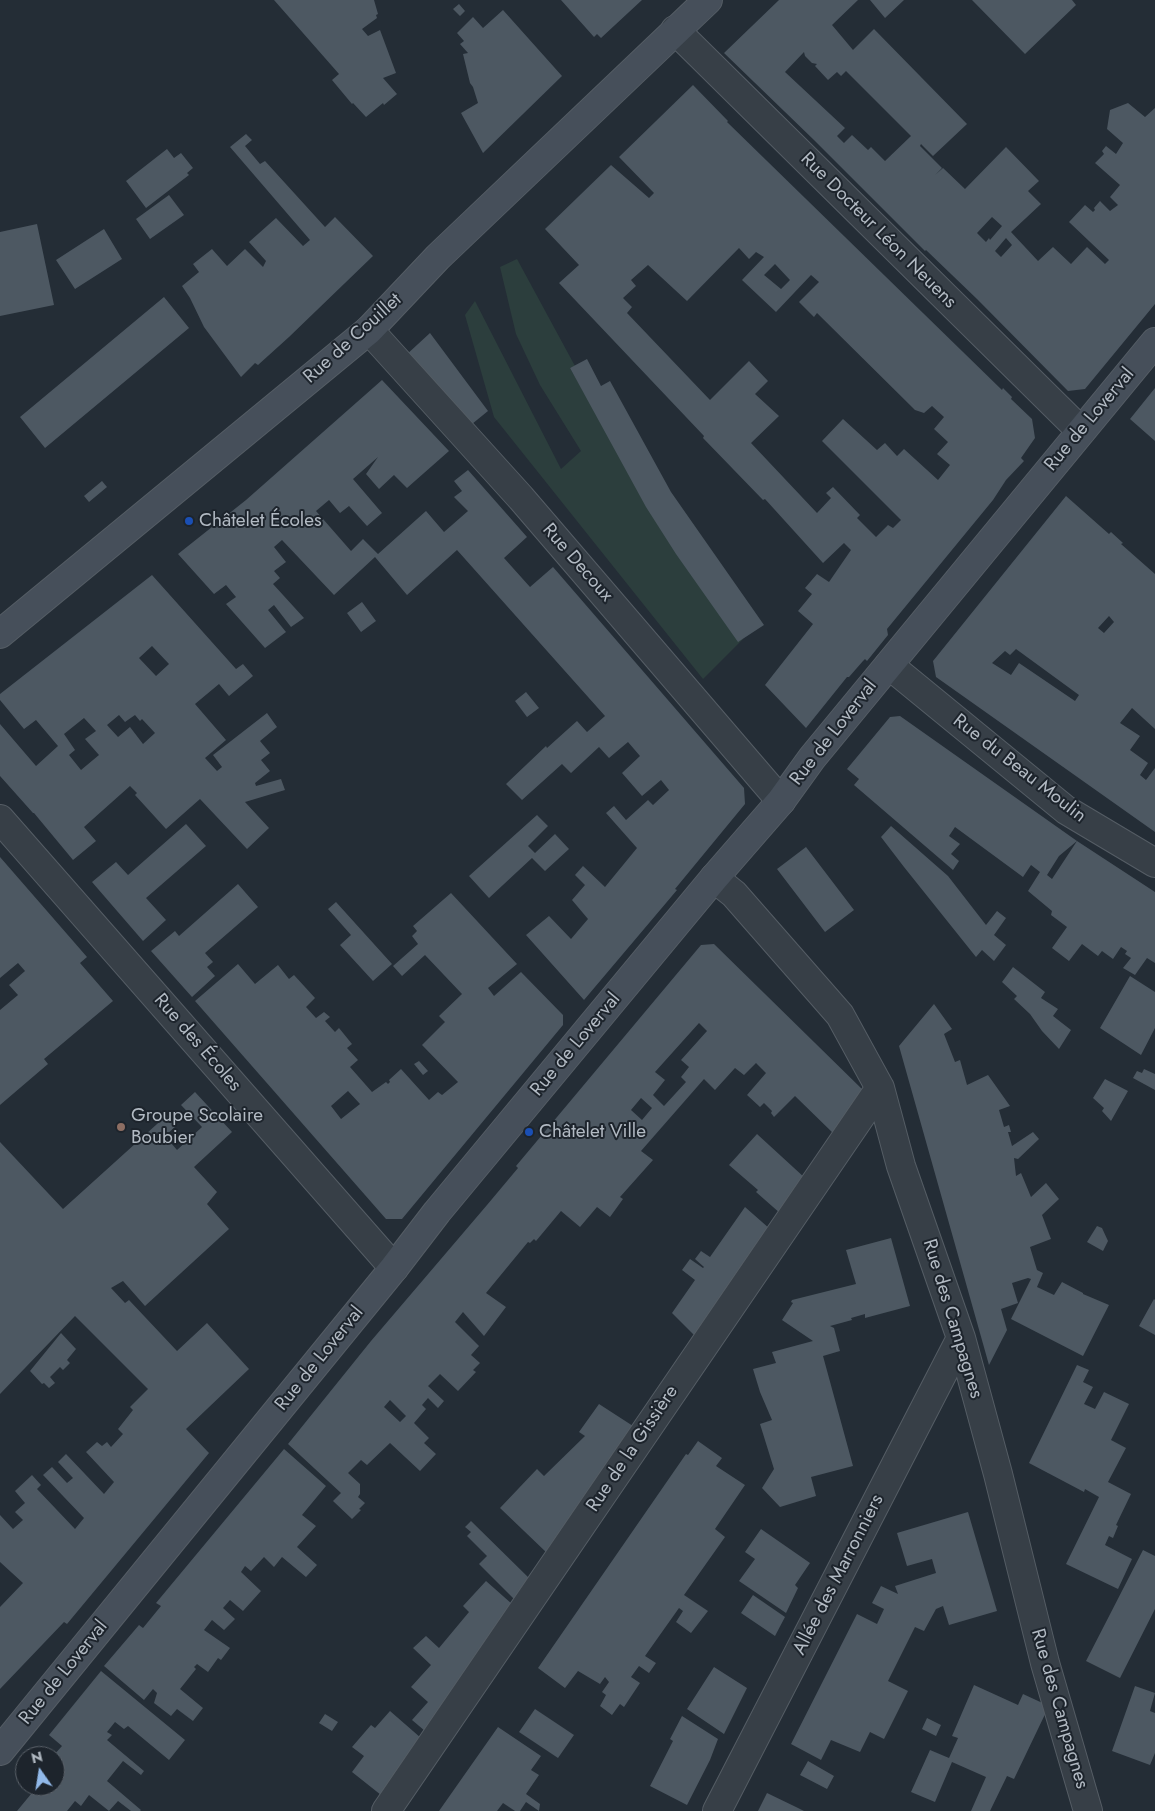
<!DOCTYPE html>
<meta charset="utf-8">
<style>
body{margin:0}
#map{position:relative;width:1155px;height:1811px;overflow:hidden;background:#242d36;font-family:Jost,sans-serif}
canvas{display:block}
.north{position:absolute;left:15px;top:1746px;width:50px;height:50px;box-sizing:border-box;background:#1d242c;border:1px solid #596068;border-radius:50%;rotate:347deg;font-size:14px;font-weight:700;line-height:20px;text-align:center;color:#b2bac3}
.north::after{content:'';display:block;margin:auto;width:18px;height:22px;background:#91b9e9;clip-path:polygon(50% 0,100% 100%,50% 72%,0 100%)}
</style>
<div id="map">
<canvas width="1155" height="1811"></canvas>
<div class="north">N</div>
</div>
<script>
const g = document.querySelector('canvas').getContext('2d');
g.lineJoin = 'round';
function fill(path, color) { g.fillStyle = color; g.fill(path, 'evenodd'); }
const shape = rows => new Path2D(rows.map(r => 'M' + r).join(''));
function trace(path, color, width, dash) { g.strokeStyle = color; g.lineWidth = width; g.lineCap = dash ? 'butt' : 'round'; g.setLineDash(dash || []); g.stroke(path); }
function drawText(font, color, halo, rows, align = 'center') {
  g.font = font + ' Jost,sans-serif'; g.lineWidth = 4; g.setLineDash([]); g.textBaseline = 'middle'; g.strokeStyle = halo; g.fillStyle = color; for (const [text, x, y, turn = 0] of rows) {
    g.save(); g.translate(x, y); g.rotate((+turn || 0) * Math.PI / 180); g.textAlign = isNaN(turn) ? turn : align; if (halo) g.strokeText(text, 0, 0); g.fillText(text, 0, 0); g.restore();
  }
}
const green = shape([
 [517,259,575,366,570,368,639,488,741,634,743,639,703,679,494,417,465,315,475,301,561,469,581,451,540,385,516,334,500,267]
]);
const building = shape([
 [274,0,374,0,378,14,376,15,377,18,362,29,368,36,380,30,396,73,383,78,397,94,384,105,383,103,366,117,353,103,352,104,332,80,339,74],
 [561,0,642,0,601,38,597,34,594,37],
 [779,0,858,0,832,25,853,50,874,29,967,124,933,156,921,144,920,146,942,168,935,175,943,168,965,189,1006,147,1039,181,1028,191,1041,204,1011,232,1038,261,1053,247,1071,264,1087,247,1105,264,1109,260,1069,222,1085,205,1093,212,1095,210,1094,208,1100,201,1110,211,1118,205,1110,197,1120,185,1095,163,1104,154,1102,151,1106,146,1116,154,1123,143,1107,129,1110,110,1128,103,1145,117,1155,108,1155,304,1085,389,1068,391,977,299,926,250,925,251,814,140,724,53],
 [804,52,805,56,812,63,817,64,815,66,828,80,837,72,841,76,846,71,911,136,885,161,871,147,868,150,852,135,844,143,837,136,845,128,785,72],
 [992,217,1002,226,990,240,989,238,986,242,977,233],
 [1006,238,1012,245,1001,257,995,251],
 [870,0,904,0,885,18],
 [972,0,1072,0,1076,5,1025,54],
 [459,4,465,11,460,16,453,9],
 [503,10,562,76,483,153,461,113,478,103,473,87,470,83,463,54,468,53,460,44,464,41,457,33,473,17,483,28],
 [693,85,728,121,727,122,1002,390,1003,388,1012,397,1011,399,1032,419,1035,438,1021,458,1024,461,1006,480,993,500,887,629,888,635,867,661,865,659,863,661,849,677,847,677,806,728,765,685,813,624,798,611,812,594,805,588,817,574,829,582,851,550,844,543,823,563,765,499,763,500,703,438,704,436,559,283,579,265,545,229,611,165,649,198,654,193,619,157],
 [739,248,749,259,756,252,764,257,742,280,776,312,811,275,819,282,799,302,814,317,817,313,915,410,924,413,932,406,944,417,934,429,948,442,937,454,950,465,938,480,904,449,897,456,885,443,877,450,843,419,822,441,901,520,893,528,888,525,876,537,857,518,860,515,833,487,826,493,831,498,817,513,751,443,779,416,755,394,768,381,749,361,710,400,627,313,632,307,623,298,636,286,631,280,648,265,687,301],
 [775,264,790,280,781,289,764,275],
 [246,134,252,140,245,146,260,164,265,161,325,227,335,217,373,256,289,337,258,365,255,363,241,377,204,327,190,298,182,286,199,272,193,264,212,249,227,266,245,249,263,267,266,261,249,242,276,218,303,246,310,240,230,147],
 [167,149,174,158,181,153,193,168,187,173,189,175,146,208,126,181],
 [169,195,184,215,150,239,136,219],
 [37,224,54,305,0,316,0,232],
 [104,229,122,259,75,289,56,260],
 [164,297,189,328,45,448,20,417],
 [430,333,488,411,472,424,405,356],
 [587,359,601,386,610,381,671,492,764,625,738,642,676,554,646,507,570,368],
 [382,380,449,451,407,488,394,475,379,489,366,474,378,457,353,479,382,513,367,526,349,506,340,513,329,500,316,511,351,551,363,539,378,554,426,511,444,532,468,511,454,497,462,491,454,481,468,470,527,537,504,558,530,587,553,567,744,788,745,804,675,889,677,890,584,1000,526,935,549,916,571,939,588,919,572,900,585,885,575,875,583,866,605,887,637,848,606,813,614,806,626,820,648,800,653,805,669,790,661,780,642,796,622,773,640,756,628,742,609,758,599,747,571,773,562,764,522,800,506,784,546,746,547,748,577,721,587,732,605,716,457,550,407,595,375,557,334,595,282,540,274,547,286,562,274,571,280,578,273,584,304,618,291,627,274,605,268,610,286,632,265,648,226,604,236,597,226,585,214,594,178,554,246,500],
 [1155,388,1155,441,1130,419],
 [102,481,107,487,89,502,84,496],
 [1066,496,1109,534,1111,532,1123,543,1121,544,1155,574,1155,729,1132,708,1120,723,1140,736,1130,750,1148,763,1140,775,1146,780,1155,768,1155,832,936,677,933,661],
 [1109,616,1114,622,1104,633,1098,628],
 [1016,649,1079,695,1075,701,1019,663,1011,675,992,663,1005,651,1010,655],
 [152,575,236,669,243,664,253,676,229,696,219,684,195,704,226,740,205,758,217,771,222,767,213,755,267,713,277,727,260,741,270,753,261,760,270,771,255,783,256,786,281,779,285,790,245,802,269,828,247,849,200,799,166,829,135,795,137,793,130,786,84,827,96,841,73,860,34,813,33,813,0,776,0,724,36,766,58,746,36,720,24,729,0,700,0,694],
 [152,646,169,664,156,676,139,658],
 [119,715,125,722,135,715,140,721,142,719,155,733,143,744,130,727,118,737,107,725],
 [84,718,96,731,85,739,99,755,81,770,69,755,75,750,64,734],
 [362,602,376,621,361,632,347,613],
 [526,692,539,708,527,717,515,701],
 [900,716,1077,841,1059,856,1047,875,1052,879,1077,841,1155,892,1155,963,1147,958,1135,975,1123,968,1131,958,1125,954,1127,951,1121,947,1113,959,1102,951,1098,956,1082,944,1069,961,1052,948,1067,927,1051,915,1052,911,1028,891,1040,872,1031,865,1023,877,955,827,949,836,960,844,951,854,959,861,953,870,854,785,859,779,847,769,890,717],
 [537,815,548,826,528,846,535,853,555,834,569,849,545,871,532,858,489,898,469,876],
 [186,824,206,846,146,898,166,920,143,941,92,882,116,862,128,875],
 [891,826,948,876,986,925,997,911,1006,918,994,935,1006,945,994,961,982,950,976,957,904,867,881,837],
 [806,847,854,910,825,932,777,869],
 [0,857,87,957,80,963,113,1001,44,1059,48,1064,0,1105,0,1010,18,995,9,985,25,971,18,963,0,978],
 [238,884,258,907,205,953,213,962,207,967,215,976,192,997,151,951,175,931,179,936],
 [451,893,517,964,488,988,494,996,521,972,563,1015,563,1025,402,1219,386,1219,195,1001,238,964,255,984,278,965,289,979,294,975,315,998,306,1007,316,1018,324,1012,330,1017,325,1021,335,1032,339,1028,352,1044,347,1048,358,1060,350,1067,372,1092,386,1082,388,1084,390,1082,389,1080,401,1069,429,1100,438,1092,442,1095,458,1082,422,1045,445,1022,439,1016,462,994,425,955,402,976,393,966,418,944,412,936,417,931,413,926],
 [348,1091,360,1104,341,1119,331,1106],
 [336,902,392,964,373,981,340,945,351,935,328,909],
 [714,944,865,1092,835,1135,795,1096,774,1117,771,1113,772,1111,764,1103,760,1107,747,1095,766,1073,756,1063,744,1075,735,1068,715,1090,704,1079,641,1151,653,1160,620,1197,623,1199,610,1217,597,1207,580,1227,561,1211,536,1241,534,1239,530,1243,528,1242,486,1293,506,1307,484,1336,463,1312,455,1322,479,1346,471,1355,480,1363,473,1370,476,1372,458,1391,440,1374,428,1386,444,1401,438,1408,428,1398,422,1405,426,1409,414,1423,429,1438,424,1443,436,1454,420,1471,390,1443,367,1465,361,1460,348,1473,360,1484,360,1494,358,1497,365,1503,359,1509,361,1510,352,1519,333,1501,341,1493,288,1444,371,1341,487,1205,518,1168,516,1166,701,945],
 [699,1023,707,1031,681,1060,689,1067,681,1077,686,1082,664,1106,653,1095,665,1080,655,1072],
 [641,1098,652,1108,642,1120,631,1110],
 [390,1400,406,1416,400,1422,384,1407],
 [1013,967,1045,992,1041,998,1058,1009,1053,1016,1071,1030,1059,1049,1042,1031,1030,1014,1014,999,1017,996,1002,982],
 [1130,976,1155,992,1155,1028,1141,1055,1100,1028],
 [934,1004,952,1029,944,1034,955,1062,960,1060,967,1085,988,1075,1010,1106,999,1110,1004,1127,1009,1125,1011,1132,1008,1132,1012,1146,1033,1132,1039,1139,1018,1159,1014,1158,1016,1176,1021,1173,1031,1197,1046,1183,1059,1199,1042,1215,1051,1239,1030,1247,1037,1270,1043,1273,1037,1287,1054,1295,1062,1282,1083,1293,1083,1294,1109,1305,1083,1356,1011,1319,1031,1279,1028,1278,1012,1283,1018,1303,1001,1309,1007,1330,989,1365,899,1046],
 [419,1061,428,1071,423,1075,414,1064],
 [1144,1069,1155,1074,1155,1090,1133,1078,1137,1071,1142,1073],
 [1105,1079,1128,1091,1111,1121,1102,1111,1104,1108,1093,1098],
 [195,1092,232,1132,194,1167,217,1192,207,1204,229,1229,145,1306,123,1281,111,1288,125,1303,129,1300,177,1351,207,1323,249,1369,186,1429,209,1453,67,1624,64,1622,0,1689,0,1607,23,1583,0,1562,0,1515,13,1529,23,1520,15,1512,25,1503,15,1491,32,1475,41,1485,37,1489,75,1529,84,1518,43,1475,52,1467,67,1483,73,1478,58,1462,66,1454,104,1494,114,1482,86,1452,97,1442,102,1446,107,1442,111,1447,123,1434,118,1429,133,1410,130,1407,148,1389,75,1316,0,1394,0,1142,63,1209,167,1115,177,1125,165,1136,177,1150,202,1127,181,1105],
 [757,1134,805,1178,781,1214,756,1192,758,1190,729,1165],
 [745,1207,770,1229,696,1337,672,1313,695,1280,682,1270,690,1259,703,1268,704,1267,695,1259,701,1251,710,1257],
 [1097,1226,1102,1228,1108,1241,1103,1251,1087,1242],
 [891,1238,910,1306,865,1318,865,1314,851,1318,852,1320,830,1326,834,1328,840,1351,823,1356,853,1466,811,1477,816,1496,780,1507,762,1488,774,1469,760,1424,772,1420,760,1392,753,1369,776,1363,772,1352,813,1341,782,1320,793,1303,791,1302,792,1300,856,1284,846,1250],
 [1154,1299,1155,1300,1155,1335,1139,1326],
 [61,1333,76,1349,67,1360,70,1363,63,1370,60,1367,50,1377,55,1383,49,1388,44,1383,42,1384,30,1371],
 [1077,1365,1089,1370,1083,1382,1093,1387,1084,1404,1095,1409,1104,1392,1129,1404,1111,1440,1126,1448,1108,1482,1131,1494,1116,1525,1118,1526,1113,1538,1109,1536,1105,1545,1132,1559,1118,1589,1066,1564,1099,1497,1085,1489,1084,1492,1029,1463],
 [599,1404,633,1426,547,1553,500,1508,537,1469,544,1476,585,1436,579,1432],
 [698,1441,722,1458,716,1466,745,1485,715,1529,725,1537,684,1595,708,1611,691,1633,676,1622,683,1611,679,1608,645,1656,656,1663,649,1673,639,1666,631,1677,640,1683,624,1707,620,1704,612,1715,600,1706,606,1695,602,1692,609,1682,605,1677,600,1684,578,1671,565,1688,538,1668,686,1454,688,1455],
 [284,1449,326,1486,302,1515,316,1526,297,1547,317,1565,306,1577,282,1557,274,1567,264,1557,251,1571,245,1566,241,1572,261,1591,243,1611,230,1600,223,1608,235,1619,224,1630,212,1620,204,1630,230,1648,221,1660,218,1658,208,1672,197,1664,194,1667,196,1669,180,1689,203,1708,193,1721,177,1709,171,1716,154,1703,157,1693,153,1689,144,1700,104,1666,139,1625,143,1628,161,1606,156,1603],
 [968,1512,997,1611,949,1625,943,1606,936,1609,924,1631,915,1627,888,1681,908,1691,884,1739,870,1732,860,1752,831,1740,821,1760,791,1744,857,1614,877,1624,884,1609,872,1603,881,1586,898,1594,895,1586,936,1573,932,1559,907,1566,897,1533],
 [471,1521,530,1579,515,1600,479,1564,487,1556,467,1536,471,1532,465,1527],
 [761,1529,810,1563,795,1585,798,1588,786,1613,739,1581,755,1559,745,1552],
 [1143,1550,1155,1556,1155,1609,1120,1678,1086,1661],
 [486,1581,512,1604,425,1731,412,1720,428,1702,411,1687,431,1665,413,1648,426,1636,439,1648,469,1612,463,1606],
 [753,1595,785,1617,775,1636,741,1613],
 [714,1667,747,1688,724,1734,687,1709],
 [101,1671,185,1740,169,1760,128,1726,124,1729,115,1722,107,1732,112,1735,107,1740,144,1771,141,1775,123,1761,107,1781,141,1810,140,1811,131,1811,118,1801,109,1811,89,1795,81,1806,75,1801,67,1811,17,1811,36,1788,40,1790,43,1786,55,1786,55,1756,53,1756,62,1746,49,1735],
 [974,1685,1018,1705,1023,1694,1049,1706,1014,1779,1007,1776,990,1811,971,1811,986,1777,952,1762,935,1802,911,1792,930,1750,949,1758,958,1738,952,1736],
 [1135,1686,1155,1693,1150,1711,1155,1713,1155,1753,1150,1765,1112,1751],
 [535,1709,574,1735,558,1758,519,1732],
 [390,1711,421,1738,381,1795,352,1772,364,1756,352,1747,371,1725,375,1728],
 [325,1714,338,1722,332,1731,319,1723],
 [682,1716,718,1739,710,1760,687,1805,650,1786,673,1741,670,1739],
 [927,1718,941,1725,936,1736,922,1729],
 [498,1727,541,1756,531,1770,539,1775,526,1794,540,1804,539,1811,526,1802,520,1811,515,1811,503,1803,497,1811,439,1811],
 [808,1761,834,1776,827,1789,800,1775],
 [767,1793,796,1807,804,1811,758,1811]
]);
const street = shape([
 [675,30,1081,431],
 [369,330,521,498,781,801],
 [889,665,1066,810,1155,863],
 [0,819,394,1268],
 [714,878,734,894,840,1015,880,1088,901,1166,961,1338,998,1474,1045,1663,1088,1811],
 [386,1811,880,1088],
 [717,1811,961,1338]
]);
const secondary = shape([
 [0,634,369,330,438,257,708,0],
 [0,1751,394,1268,437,1212,714,878,781,801,812,758,1155,342]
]);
const markers = [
 [189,521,5,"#1a4fb4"],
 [121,1127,5,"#8d6e63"],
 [529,1132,5,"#1a4fb4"]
];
const streetNames = [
 ["Rue Docteur Léon Neuens",878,231,45],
 ["Rue de Couillet",353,339,-42],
 ["Rue de Loverval",1090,420,-50],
 ["Rue Decoux",577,563,49],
 ["Rue de Loverval",834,733,-52],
 ["Rue du Beau Moulin",1019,769,38],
 ["Rue des Écoles",197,1043,49],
 ["Rue de Loverval",576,1045,-50],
 ["Rue des Campagnes",952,1319,73],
 ["Rue de Loverval",320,1359,-51],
 ["Rue de la Gissière",633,1449,-56],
 ["Allée des Marronniers",839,1575,-63],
 ["Rue de Loverval",64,1673,-51],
 ["Rue des Campagnes",1059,1709,74]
];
const poiNames = [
 ["Châtelet Écoles",199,521],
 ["Groupe Scolaire",131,1116],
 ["Boubier",131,1138],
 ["Châtelet Ville",539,1132]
];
fill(green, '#2c3e3d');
fill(building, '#4d5862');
trace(street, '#555d65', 30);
trace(secondary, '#555d65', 30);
trace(street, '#373f47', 28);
trace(secondary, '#464f5a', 28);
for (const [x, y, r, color] of markers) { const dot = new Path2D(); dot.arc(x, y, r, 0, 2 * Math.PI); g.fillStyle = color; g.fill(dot); trace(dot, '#1d242c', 2); }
drawText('19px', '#b2bac3', '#1d242c', streetNames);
drawText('19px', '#b2bac3', '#1d242c', poiNames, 'left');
</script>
